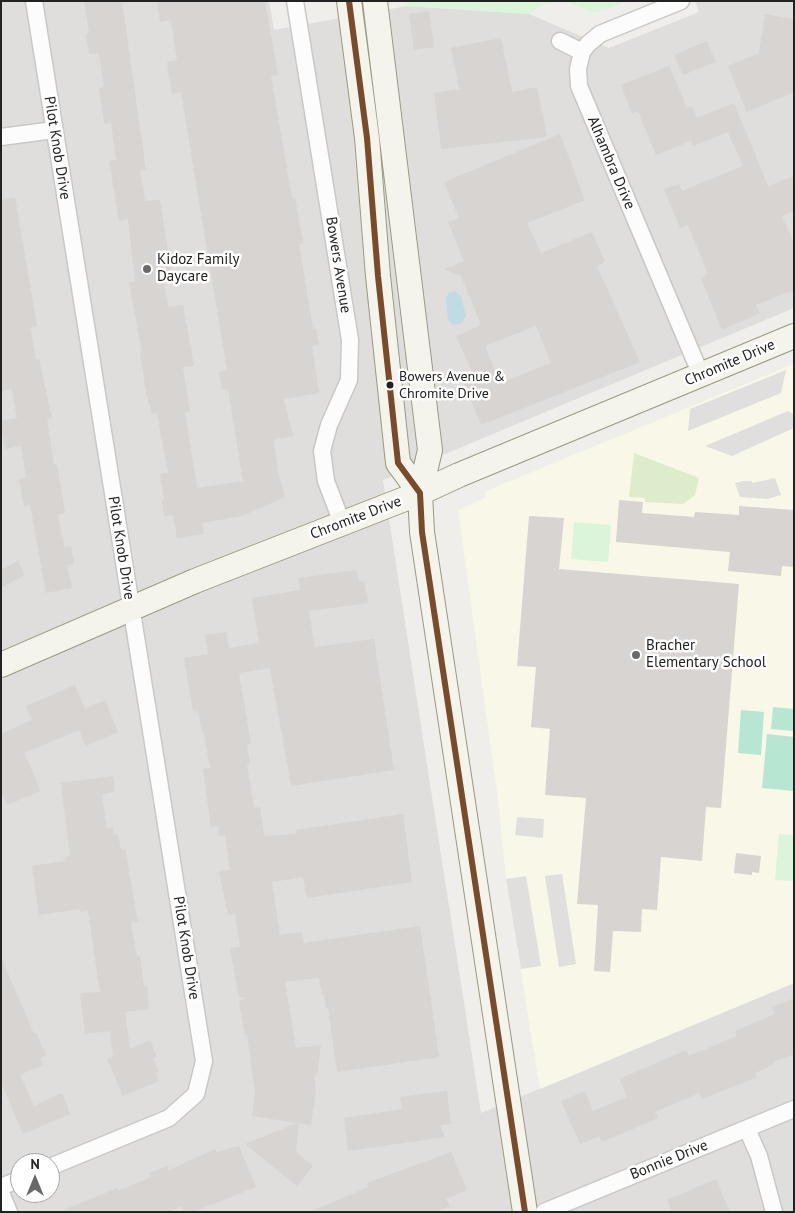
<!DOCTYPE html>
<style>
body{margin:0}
#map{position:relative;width:795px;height:1213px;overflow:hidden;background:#f0eeeb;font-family:"PT Sans",sans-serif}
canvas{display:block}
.frame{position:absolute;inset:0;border:2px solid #222;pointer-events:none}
.north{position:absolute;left:10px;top:1153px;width:50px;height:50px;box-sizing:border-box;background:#fff;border:1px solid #a7a7a7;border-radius:50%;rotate:0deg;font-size:14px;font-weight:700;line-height:20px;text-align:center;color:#222}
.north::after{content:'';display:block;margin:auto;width:18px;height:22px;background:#6a6968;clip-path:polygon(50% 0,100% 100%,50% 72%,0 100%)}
</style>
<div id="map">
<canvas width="795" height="1213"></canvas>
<div class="frame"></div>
<div class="north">N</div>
</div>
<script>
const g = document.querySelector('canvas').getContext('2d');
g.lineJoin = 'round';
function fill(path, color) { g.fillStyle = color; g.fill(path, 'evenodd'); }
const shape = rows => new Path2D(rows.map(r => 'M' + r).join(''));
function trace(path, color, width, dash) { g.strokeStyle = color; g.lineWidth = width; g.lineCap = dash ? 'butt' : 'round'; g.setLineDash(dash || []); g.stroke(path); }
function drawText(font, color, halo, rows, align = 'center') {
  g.font = font + ' "PT Sans",sans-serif'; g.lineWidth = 5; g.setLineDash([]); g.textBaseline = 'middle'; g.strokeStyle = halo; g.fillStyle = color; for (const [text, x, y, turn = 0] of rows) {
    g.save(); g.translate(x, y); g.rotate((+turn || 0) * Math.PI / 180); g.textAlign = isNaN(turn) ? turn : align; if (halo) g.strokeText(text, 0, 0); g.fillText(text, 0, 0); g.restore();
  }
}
const residential = shape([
 [1,1,269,1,274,30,407,6,529,14,609,48,699,12,695,1,794,1,794,308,383,480,481,1113,794,983,794,1212,1,1212],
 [20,1163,50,1163,50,1193,20,1193]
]);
const education = shape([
 [794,364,794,983,540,1089,506,879,498,799,458,510,485,498,486,491]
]);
const grass = shape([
 [634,453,699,478,695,495,683,504,645,502,645,498,629,497]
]);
const park = shape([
 [407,1,626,1,604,11,593,12,570,3,556,2,541,6,529,14,407,6],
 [574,522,611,525,608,562,571,559],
 [779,834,794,835,794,881,775,880]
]);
const pitch = shape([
 [773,707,794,709,794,731,771,729],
 [741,710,764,712,761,755,738,753],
 [767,734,794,737,794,791,762,788]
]);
const parking = shape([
 [786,370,781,393,688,431,690,409],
 [788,411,794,415,794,428,732,456,705,446],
 [775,478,781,495,767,499,740,497,735,483,744,481,751,481,753,483],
 [517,817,544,819,543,838,515,835],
 [562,874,576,964,559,967,545,876],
 [526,876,541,966,521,969,506,879]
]);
const water = shape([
 [455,291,461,296,466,316,461,324,454,325,448,320,446,298,449,293]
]);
const building = shape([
 [84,1,122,1,146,170,140,171,145,201,160,200,171,270,162,272,168,307,183,305,194,366,183,367,190,412,185,412,197,488,243,481,228,389,222,390,219,372,227,370,181,92,172,94,167,62,177,60,171,20,160,22,157,1,265,1,278,75,271,76,292,198,295,198,303,243,299,244,313,329,316,329,319,345,312,346,319,393,284,399,293,436,274,440,278,471,285,497,242,516,202,523,204,534,177,538,173,515,164,516,162,501,164,501,160,474,168,473,157,413,152,414,146,392,140,353,142,353,129,283,135,281,128,219,119,221,109,161,116,160,111,123,104,124,101,103,99,88,104,87,99,53,89,54,86,34,89,33],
 [429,11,434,47,414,50,409,14],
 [765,14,794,19,794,92,747,112,728,66,759,53],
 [501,38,512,92,537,87,547,137,441,149,434,93,459,89,451,48],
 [707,41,716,62,683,75,674,55],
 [669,66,687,108,692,106,697,118,734,103,768,186,794,176,794,211,782,216,794,243,794,290,756,305,760,313,722,330,701,278,708,274,688,225,680,228,664,189,679,184,682,191,743,166,728,132,693,146,691,141,656,155,638,111,632,114,621,85],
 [560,134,585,200,527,223,541,253,592,232,605,262,597,266,640,362,481,425,461,376,472,372,456,336,481,325,461,276,445,269,464,261,448,222,459,218,444,182],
 [536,326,551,363,500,383,485,346],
 [15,198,37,326,30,328,36,359,39,359,52,418,47,419,54,465,57,464,65,513,58,515,64,547,71,546,74,564,67,565,72,588,46,593,30,504,24,507,19,479,26,478,21,446,5,449,1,426,1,421,17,418,12,389,1,391,1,200],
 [619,500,643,502,642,513,694,517,695,512,739,515,739,506,794,510,794,567,782,566,781,576,728,571,730,552,616,542],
 [529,516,564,518,559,569,739,584,721,808,706,807,702,861,661,857,657,910,642,909,641,932,613,931,610,972,594,971,598,905,577,904,586,798,545,795,550,729,531,727,536,667,517,666],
 [18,561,25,575,1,588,1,570],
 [357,570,359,582,364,581,368,603,309,611,315,647,374,639,394,770,291,786,270,668,239,673,251,744,247,745,250,764,247,764,254,808,260,807,264,836,296,834,296,830,403,814,412,882,307,898,303,877,272,882,280,935,302,932,303,943,420,926,439,1057,337,1072,328,1008,326,1008,324,994,322,995,319,978,285,982,296,1048,321,1045,317,1075,314,1076,316,1090,311,1125,299,1123,296,1152,313,1166,297,1186,245,1144,297,1123,252,1116,255,1093,247,1034,245,1035,239,1001,248,997,239,998,230,948,240,947,235,914,228,915,219,872,230,870,225,835,219,836,218,826,211,827,203,769,210,768,204,733,202,733,198,711,193,712,184,658,208,654,205,635,226,632,229,648,259,643,252,598,300,590,298,578],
 [75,685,85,709,105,700,118,732,86,746,79,730,24,753,41,791,7,805,1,791,1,734,32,720,26,706],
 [113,776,115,792,102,794,107,829,113,828,114,835,118,834,121,850,125,849,138,922,131,923,137,957,140,956,144,987,147,986,149,1009,125,1012,130,1049,150,1040,157,1056,153,1058,159,1072,155,1073,159,1081,123,1096,107,1059,113,1056,110,1031,85,1034,80,993,100,992,88,911,80,912,80,909,39,915,32,866,65,861,64,857,70,856,61,783],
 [736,853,761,856,759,873,752,872,752,875,734,873],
 [1,957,34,1034,36,1033,46,1055,40,1058,43,1065,20,1075,34,1106,62,1093,70,1114,23,1134,1,1082],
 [794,998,794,1054,773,1062,774,1064,755,1073,757,1077,735,1086,702,1099,699,1093,655,1112,658,1118,640,1126,602,1142,599,1136,580,1144,561,1101,585,1091,593,1111,627,1097,620,1079,686,1050,689,1056,737,1036,735,1031,775,1014,772,1007],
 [447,1091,451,1124,440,1125,445,1137,348,1151,344,1118,402,1109,400,1097],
 [239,1146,256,1187,193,1212,184,1212,182,1206,168,1212,59,1212,117,1188,118,1191,151,1177,149,1173,168,1166,169,1170,215,1149,217,1152],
 [451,1152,467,1190,446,1199,450,1206,436,1212,310,1212,368,1187,367,1183],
 [716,1179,730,1212,672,1212,667,1200]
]);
const street = shape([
 [34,1,204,1061,196,1094,169,1118,50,1167],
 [295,1,350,340,349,380,329,425,322,451,326,481,342,523],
 [681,1,600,34,588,44,582,52,578,69,579,86,701,375],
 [560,41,582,52],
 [1,137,54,130],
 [747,1129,759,1156,774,1212],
 [1,1187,20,1179],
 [1,1193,9,1212],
 [544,1212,794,1109]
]);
const secondary = shape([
 [349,1,367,138,378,276,398,463,420,493],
 [375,1,430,450,420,493,422,532,525,1212],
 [1,665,195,581,420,493,459,475,794,336]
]);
const bus1 = shape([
 [349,1,367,138,378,276,398,463,420,493,422,532,525,1212]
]);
const markers = [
 [147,269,5,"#6a6968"],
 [390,385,4.5,"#222"],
 [636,655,5,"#6a6968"]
];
const busNames = [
 ["Bowers Avenue &",399,377],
 ["Chromite Drive",399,394]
];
const streetNames = [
 ["Pilot Knob Drive",57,148,81],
 ["Alhambra Drive",611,163,67],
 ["Bowers Avenue",338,265,81],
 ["Chromite Drive",730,363,-23],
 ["Chromite Drive",356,518,-21],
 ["Pilot Knob Drive",121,548,81],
 ["Pilot Knob Drive",186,948,81],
 ["Bonnie Drive",669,1160,-22]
];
const poiNames = [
 ["Kidoz Family",157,260],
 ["Daycare",157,277],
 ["Bracher",646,646],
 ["Elementary School",646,663]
];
fill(residential, '#dfdedc');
fill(education, '#f8f7e8');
fill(grass, '#ddeccb');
fill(park, '#daf5da');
fill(pitch, '#b7e6d2');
fill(parking, '#e0dfde');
fill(water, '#bfdbe3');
fill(building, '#d7d4d2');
trace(street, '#c9c8c7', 19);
trace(secondary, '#999a82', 26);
trace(street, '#fdfcfc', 16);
trace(secondary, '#f4f4ed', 24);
trace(bus1, '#7a4b2a', 6);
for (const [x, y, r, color] of markers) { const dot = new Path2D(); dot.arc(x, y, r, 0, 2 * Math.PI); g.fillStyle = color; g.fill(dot); trace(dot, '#fff', 2); }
drawText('14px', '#222', '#fff', busNames, 'left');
drawText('15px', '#222', '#fff', streetNames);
drawText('15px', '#222', '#fff', poiNames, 'left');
</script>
